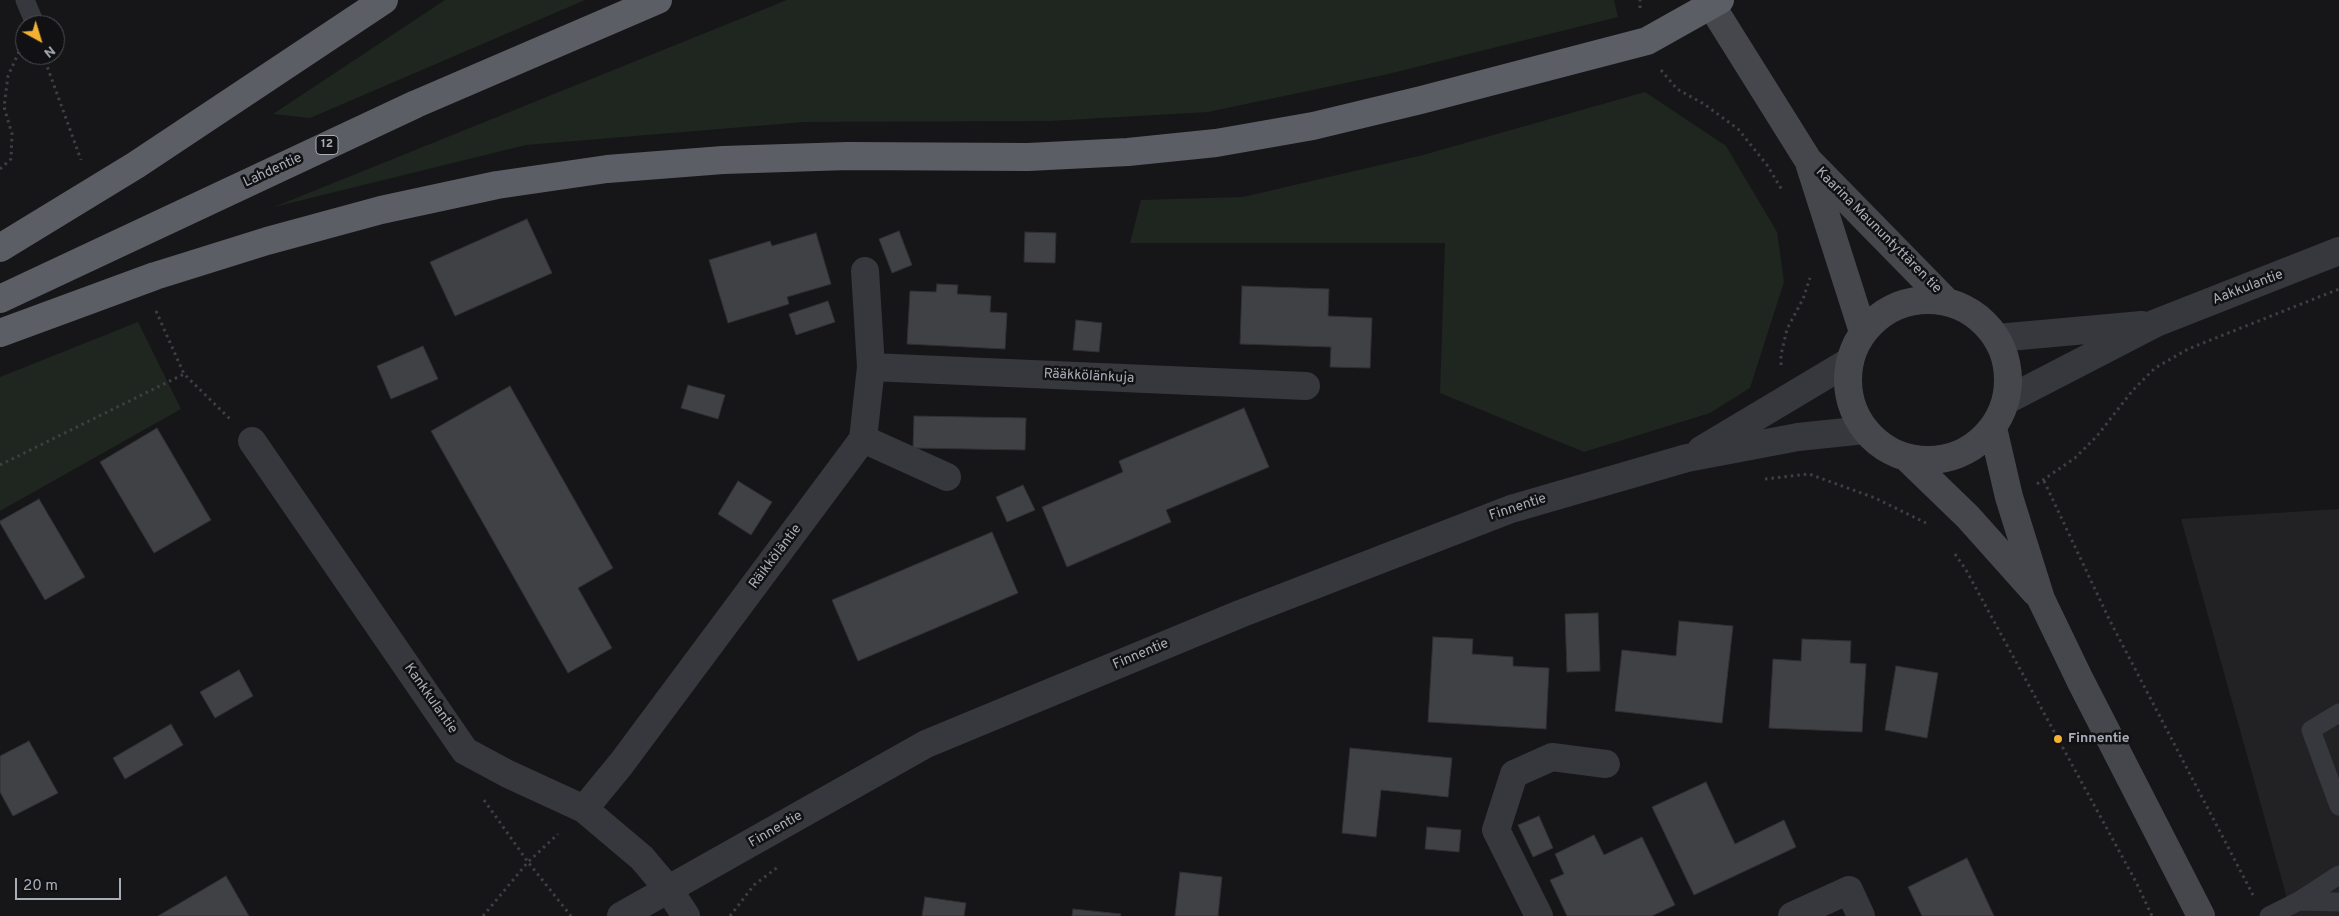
<!DOCTYPE html>
<meta charset="utf-8">
<style>
body{margin:0}
#map{position:relative;width:2339px;height:916px;overflow:hidden;background:#161618;font-family:Overpass,sans-serif}
canvas{display:block}
.north{position:absolute;left:15px;top:15px;width:50px;height:50px;box-sizing:border-box;background:#111113;border:1px solid #4d4f55;border-radius:50%;rotate:141deg;font-size:14px;font-weight:700;line-height:20px;text-align:center;color:#a8adb8}
.north::after{content:'';display:block;margin:auto;width:18px;height:22px;background:#f2b134;clip-path:polygon(50% 0,100% 100%,50% 72%,0 100%)}
.scale{position:absolute;left:15px;top:878px;width:106px;height:22px;box-sizing:border-box;border:2px solid #a8adb8;border-top:0;padding-left:6px;font-size:15px;line-height:18px;white-space:nowrap;color:#a8adb8;-webkit-text-stroke:4px #111113;paint-order:stroke}
</style>
<div id="map">
<canvas width="2339" height="916"></canvas>
<div class="north">N</div>
<div class="scale">20 m</div>
</div>
<script>
const g = document.querySelector('canvas').getContext('2d');
g.lineJoin = 'round';
function fill(path, color) { g.fillStyle = color; g.fill(path, 'evenodd'); }
const shape = rows => new Path2D(rows.map(r => 'M' + r).join(''));
function trace(path, color, width, dash) { g.strokeStyle = color; g.lineWidth = width; g.lineCap = dash ? 'butt' : 'round'; g.setLineDash(dash || []); g.stroke(path); }
function drawText(font, color, halo, rows, align = 'center') {
  g.font = font + ' Overpass,sans-serif'; g.lineWidth = 5; g.setLineDash([]); g.textBaseline = 'middle'; g.strokeStyle = halo; g.fillStyle = color; for (const [text, x, y, turn = 0] of rows) {
    g.save(); g.translate(x, y); g.rotate((+turn || 0) * Math.PI / 180); g.textAlign = isNaN(turn) ? turn : align; if (halo) g.strokeText(text, 0, 0); g.fillText(text, 0, 0); g.restore();
  }
}
const built = shape([
 [2339,509,2339,916,2292,916,2181,519]
]);
const green = shape([
 [445,0,585,0,310,118,273,114],
 [787,0,1614,0,1618,17,1384,75,1208,112,1050,121,804,122,526,145,274,207],
 [1645,92,1726,146,1777,232,1784,282,1750,388,1710,413,1584,452,1440,393,1445,243,1130,243,1141,200,1243,197,1423,155],
 [138,322,181,409,0,511,0,377]
]);
const building = shape([
 [527,219,552,273,455,316,430,262,527,219],
 [899,231,912,265,892,273,879,239,899,231],
 [1025,232,1056,233,1055,263,1024,262,1025,232],
 [816,233,831,284,787,297,789,304,728,323,709,260,770,241,772,246,816,233],
 [937,284,958,285,957,294,991,296,990,312,1007,313,1005,349,907,344,910,291,936,292,937,284],
 [1242,286,1329,289,1328,316,1372,318,1370,368,1330,367,1331,347,1240,344,1242,286],
 [828,301,835,322,796,335,789,314,828,301],
 [1076,320,1102,323,1099,352,1073,350,1076,320],
 [423,346,438,379,391,399,377,366,423,346],
 [688,385,725,395,718,419,681,408,688,385],
 [510,386,613,568,578,588,612,648,568,673,431,431,510,386],
 [1244,408,1269,467,1166,510,1171,522,1067,567,1042,507,1123,472,1119,461,1244,408],
 [914,416,1026,418,1025,450,913,448,914,416],
 [157,428,211,520,154,553,100,462,157,428],
 [738,481,772,502,751,535,718,514,738,481],
 [1023,485,1035,510,1007,522,996,497,1023,485],
 [39,499,85,577,45,600,0,523,0,521,39,499],
 [992,532,1018,593,858,661,832,600,992,532],
 [1598,613,1600,671,1567,672,1565,614,1598,613],
 [1679,621,1733,626,1722,723,1615,711,1622,650,1676,656,1679,621],
 [1433,637,1473,639,1472,654,1513,657,1513,666,1549,668,1546,729,1428,722,1433,637],
 [1802,639,1851,641,1850,663,1866,664,1862,732,1769,728,1773,659,1801,661,1802,639],
 [1896,666,1938,673,1927,738,1885,730,1896,666],
 [239,670,253,696,215,718,200,692,239,670],
 [171,724,183,745,125,779,113,758,171,724],
 [29,741,58,793,13,816,0,792,0,756,29,741],
 [1350,748,1452,758,1448,797,1381,790,1376,837,1342,833,1350,748],
 [1706,782,1735,844,1784,820,1796,847,1694,895,1652,807,1706,782],
 [1539,816,1553,848,1533,857,1518,825,1539,816],
 [1427,827,1461,830,1459,852,1425,849,1427,827],
 [1594,835,1604,855,1642,837,1675,905,1652,916,1567,916,1550,880,1564,874,1555,854,1594,835],
 [1967,858,1994,916,1922,916,1908,887,1967,858],
 [1180,872,1222,877,1218,916,1175,916,1180,872],
 [226,876,249,916,158,916,226,876],
 [925,897,966,903,964,916,922,916,925,897],
 [1073,909,1121,914,1120,916,1072,916,1073,909]
]);
const path = shape([
 [1640,8,1640,0],
 [43,55,81,160],
 [1661,70,1677,89,1704,104,1738,129,1767,165,1782,190],
 [0,169,11,159,12,134,4,107,8,76,22,45],
 [156,311,184,374,230,419],
 [1781,365,1781,355,1787,329,1803,299,1810,278],
 [0,465,184,374],
 [1765,479,1809,474,1875,498,1926,523],
 [2044,481,2109,619,2253,895],
 [2037,484,2075,458,2097,436,2133,390,2155,368,2188,349,2339,289],
 [1955,554,1966,570,2136,882,2152,916],
 [484,800,528,862,571,916],
 [483,916,528,862,558,834],
 [730,916,754,885,778,867]
]);
const service = shape([
 [25,0,33,19],
 [2339,713,2311,730,2339,806],
 [2299,901,2339,875],
 [2269,916,2299,901,2339,902]
]);
const minor = shape([
 [871,367,1306,386],
 [863,439,947,477],
 [252,441,465,751,508,774,584,809,642,858,669,890,686,916],
 [584,809,621,764,863,439,871,367,865,271],
 [1539,916,1496,830,1514,774,1552,757,1606,764],
 [1792,916,1849,890,1861,916]
]);
const tertiary = shape([
 [1997,338,2142,325],
 [2007,400,2156,323,2339,251],
 [1701,450,1850,361],
 [621,916,926,744,1240,614,1511,509,1687,458,1798,437,1865,430]
]);
const secondary = shape([
 [1708,0,1808,160,1947,302],
 [1810,166,1863,332],
 '1848 380a80 80 0 1 1 160 0a80 80 0 1 1-160 0Z',
 [1993,428,2009,497,2041,599,2080,680,2201,916],
 [1908,459,1968,517,2035,592]
]);
const trunk = shape([
 [0,248,136,165,384,0],
 [0,299,416,104,658,0],
 [0,333,155,276,267,241,381,210,497,185,607,169,723,160,848,156,1028,157,1128,152,1216,143,1313,126,1421,100,1647,41,1720,0]
]);
const markers = [
 [2058,739,5,"#f2b134"]
];
const shields = [
 [327,145,22]
];
const shieldNames = [
 ["12",327,145]
];
const streetNames = [
 ["Lahdentie",273,171,-25],
 ["Kaarina Maununtyttären tie",1878,231,45],
 ["Aakkulantie",2248,288,-21],
 ["Rääkkölänkuja",1089,377,3],
 ["Finnentie",1518,508,-18],
 ["Räikköläntie",776,557,-53],
 ["Finnentie",1141,655,-23],
 ["Kankkulantie",430,699,55],
 ["Finnentie",776,830,-30]
];
const poiNames = [
 ["Finnentie",2068,739]
];
fill(built, '#222225');
fill(green, '#1e261f');
fill(building, '#404145');
trace(building, '#303034', 1);
trace(path, '#3d3f44', 3, [2.5, 4]);
trace(service, '#37383d', 19);
trace(minor, '#37383d', 28);
trace(tertiary, '#37383d', 28);
trace(secondary, '#45474d', 28);
trace(trunk, '#5b5e65', 28);
for (const [x, y, r, color] of markers) { const dot = new Path2D(); dot.arc(x, y, r, 0, 2 * Math.PI); g.fillStyle = color; g.fill(dot); trace(dot, '#111113', 2); }
for (const [x, y, w] of shields) { const box = new Path2D(); box.roundRect(x - w / 2, y - 9.5, w, 19, 4); g.fillStyle = '#111113'; g.fill(box); trace(box, '#a8adb8', 1); }
drawText('bold 12px', '#a8adb8', null, shieldNames);
drawText('14px', '#a8adb8', '#111113', streetNames);
drawText('bold 14px', '#a8adb8', '#111113', poiNames, 'left');
</script>
